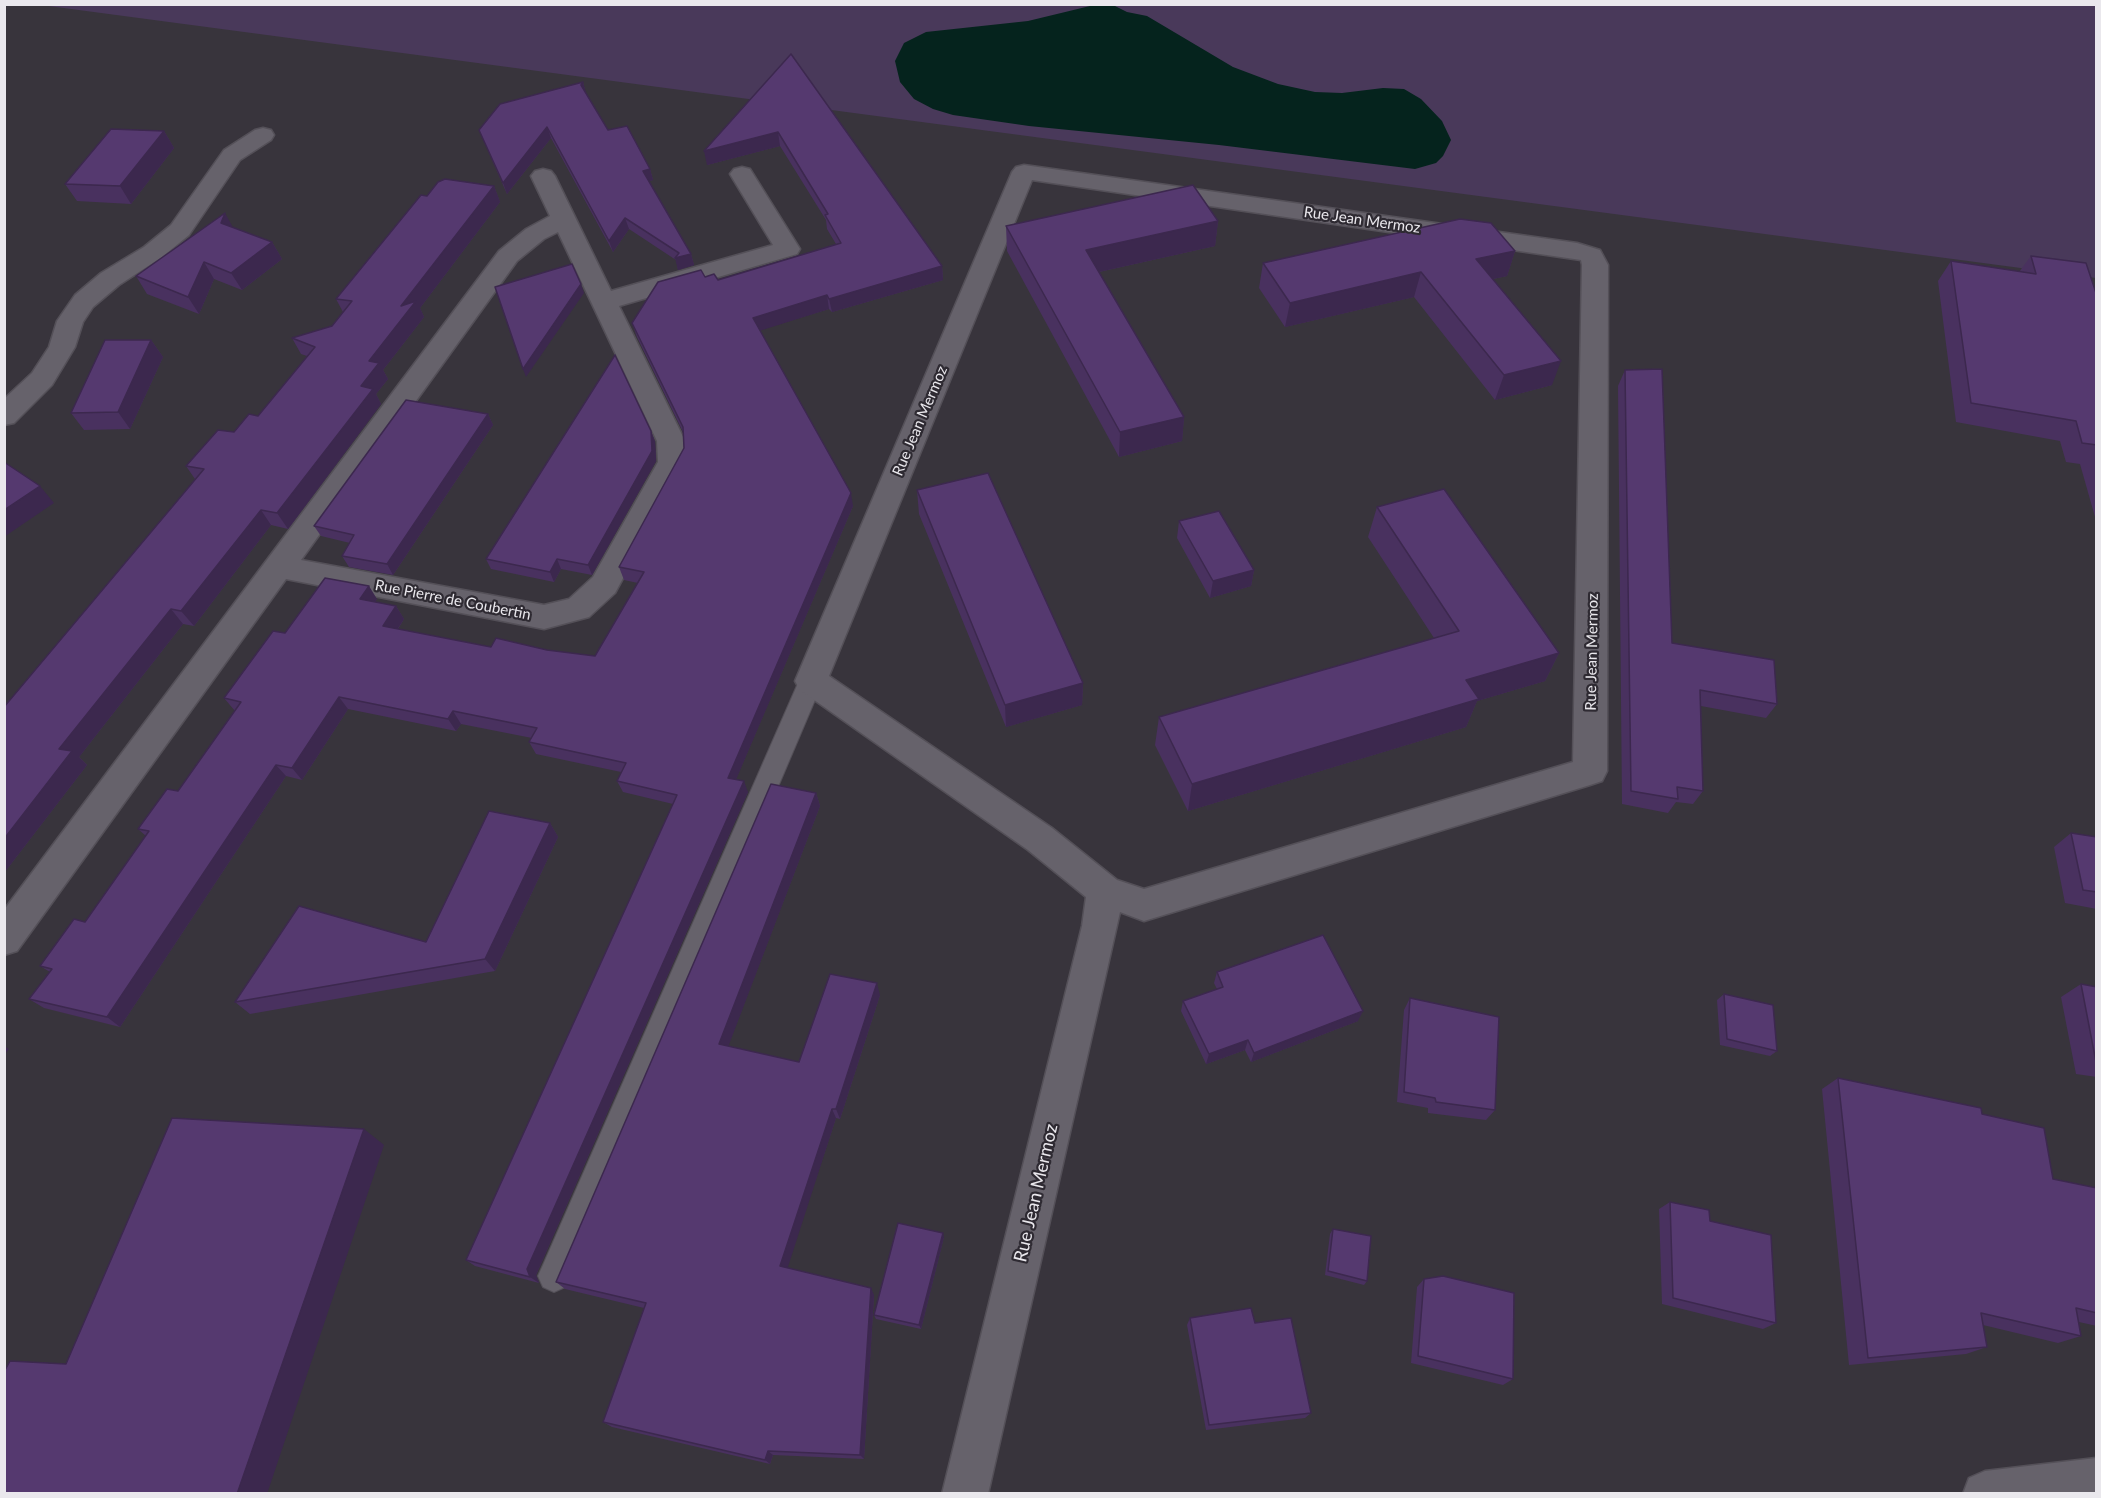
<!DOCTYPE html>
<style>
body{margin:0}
#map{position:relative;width:2101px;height:1498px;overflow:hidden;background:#38343c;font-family:Lato,sans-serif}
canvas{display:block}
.frame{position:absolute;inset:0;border:6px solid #eae8ed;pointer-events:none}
</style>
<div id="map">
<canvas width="2101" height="1498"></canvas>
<div class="frame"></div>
</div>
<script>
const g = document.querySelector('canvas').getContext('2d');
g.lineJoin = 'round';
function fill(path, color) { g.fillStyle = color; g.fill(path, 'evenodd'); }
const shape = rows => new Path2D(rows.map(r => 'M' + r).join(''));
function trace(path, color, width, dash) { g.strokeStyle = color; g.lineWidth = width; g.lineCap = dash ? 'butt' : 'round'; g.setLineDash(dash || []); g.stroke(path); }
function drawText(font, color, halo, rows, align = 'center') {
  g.font = font + ' Lato,sans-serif'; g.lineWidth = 4.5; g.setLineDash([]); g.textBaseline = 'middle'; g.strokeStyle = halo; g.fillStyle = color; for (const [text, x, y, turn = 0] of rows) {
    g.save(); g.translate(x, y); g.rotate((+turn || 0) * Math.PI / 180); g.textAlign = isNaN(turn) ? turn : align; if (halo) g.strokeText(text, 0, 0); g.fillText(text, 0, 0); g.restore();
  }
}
const green = shape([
 [41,5,2096,5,2096,278]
]);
const water = shape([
 [1113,5,1127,12,1147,16,1233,67,1278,84,1315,92,1342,93,1383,88,1404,89,1421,99,1442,121,1451,140,1443,156,1436,163,1415,169,1219,145,1029,126,953,115,933,109,914,99,900,82,895,61,904,43,926,32,1028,21,1090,6]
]);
const lane = shape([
 [811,671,820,674,823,681,565,1287,554,1292,543,1287,538,1276,543,1265,799,681,802,674,811,671]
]);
const street = shape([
 [263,128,271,130,274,135,271,140,240,160,189,235,162,257,119,285,93,307,83,322,75,347,52,385,14,423,4,425,4,399,32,373,49,347,57,321,75,295,101,273,144,247,171,225,224,150,255,130,263,128],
 [1024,165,1577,243,1600,250,1608,265,1607,771,1602,781,1590,785,1144,921,1120,912,988,1494,942,1494,1082,926,1086,897,1028,850,800,690,795,681,1012,172,1016,167,1024,165],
 [1032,180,1581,260,1582,265,1573,762,1144,889,1117,880,1052,828,829,676,1032,180],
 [742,167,750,169,800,249,797,254,619,306,685,441,686,462,615,593,589,617,544,629,286,579,17,951,4,955,4,910,499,251,526,229,550,216,531,176,535,171,543,169,551,171,555,176,611,291,773,245,730,174,734,169,742,167],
 [558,232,657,441,658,462,593,577,569,599,544,605,301,560,517,261,544,239,558,232]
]);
const secondary = shape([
 [2096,1458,2096,1494,1963,1494,1969,1478,1985,1471,2096,1458]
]);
const wall = shape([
 [791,54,942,266,943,280,832,312,829,309,760,330,853,506,736,779,748,792,536,1275,539,1283,475,1266,466,1260,673,804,623,792,617,781,621,772,536,754,529,742,532,738,461,724,456,731,348,709,302,780,286,776,120,1027,44,1008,29,999,50,972,40,966,85,922,146,836,138,829,178,791,235,711,224,698,285,633,377,599,375,602,396,606,404,619,398,629,491,647,547,650,595,656,638,583,624,580,619,567,684,448,683,432,637,337,632,323,705,277,718,280,836,244,827,229,826,220,780,146,707,165],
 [583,82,586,94,608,130,650,169,653,180,649,181,691,254,694,265,678,270,676,260,629,229,613,252,551,138,507,194,479,130],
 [164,131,174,148,131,204,77,201,65,184],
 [494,186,500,202,420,308,424,317,383,370,388,379,376,394,381,404,288,529,271,525,194,626,183,624,79,757,87,765,4,873,195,479,186,466,234,432,258,416,307,356,301,354,292,338,332,326,343,312,336,299,427,196],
 [1218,221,1215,246,1099,272,1184,417,1182,441,1119,457,1007,251,1006,226],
 [233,227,272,242,282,259,242,290,214,279,199,314,147,294,136,276],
 [1515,251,1507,276,1493,279,1552,385,1495,400,1414,297,1285,327,1259,288,1263,263],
 [2031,256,2097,296,2097,524,2080,464,2066,462,2060,441,1956,422,1938,281,1951,261,2019,272],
 [151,340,163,357,130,429,84,430,71,413],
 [1625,370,1672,643,1777,704,1766,718,1701,706,1703,791,1693,804,1676,802,1668,813,1622,804,1618,386],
 [488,414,493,425,393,575,349,567,342,556,350,543,321,536,314,526],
 [651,431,655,442,656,461,592,575,561,569,554,582,491,569,486,559],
 [917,490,1083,683,1082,705,1006,727,919,514],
 [1377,507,1559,653,1545,681,1477,701,1466,727,1188,811,1155,745,1159,717,1434,638,1368,537],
 [1179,521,1254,570,1251,586,1210,598,1177,538],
 [816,793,820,806,728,1046,799,1062,880,995,840,1119,836,1118,787,1267,874,1295,864,1459,773,1455,770,1464,612,1427,603,1422,644,1308,565,1289,556,1282],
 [550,823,558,837,495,971,250,1014,235,1002,426,942],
 [2071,833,2097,837,2097,909,2065,903,2054,847],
 [1217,972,1358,1021,1251,1062,1245,1050,1206,1064,1181,1011,1183,1001,1217,989,1214,983],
 [2081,984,2097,987,2097,1077,2076,1074,2061,997],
 [1724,994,1777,1051,1770,1056,1720,1045,1717,1000],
 [1410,998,1495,1110,1486,1120,1428,1113,1428,1108,1397,1102,1404,1010],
 [1838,1078,1982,1114,2053,1179,2097,1188,2097,1326,2079,1322,2081,1336,2058,1343,1983,1325,1987,1347,1966,1354,1849,1365,1822,1089],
 [1670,1202,1776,1323,1763,1329,1662,1304,1659,1209],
 [1333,1229,1367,1281,1364,1285,1325,1275,1330,1234],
 [944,1237,921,1329,876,1319,874,1315],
 [1424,1279,1513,1379,1503,1385,1411,1363,1417,1287],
 [1190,1318,1255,1323,1311,1413,1305,1418,1206,1430,1187,1325]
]);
const shadedWall = shape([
 [583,82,586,93,584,96,581,85],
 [547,127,551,138,507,194,503,183],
 [164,131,174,148,131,204,120,186],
 [778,132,780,146,707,165,704,151],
 [650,169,653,180,646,182,643,171],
 [494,186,500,202,420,308,424,317,383,370,388,379,376,394,381,404,288,529,277,513,361,386,369,361,401,306],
 [225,213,235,231,221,223],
 [625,218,629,229,613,252,609,241],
 [1218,221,1215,246,1085,275,1086,250],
 [272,242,282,259,242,290,231,273],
 [1515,251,1507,276,1469,284,1476,259],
 [691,254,694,265,678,270,675,258],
 [204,262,214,279,199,314,188,297],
 [942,266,943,280,832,312,829,299],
 [1421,272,1414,297,1285,327,1290,303],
 [581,284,584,293,526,377,523,369],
 [827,295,829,309,756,332,753,318],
 [151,340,163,357,130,429,118,412],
 [1561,361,1552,385,1495,400,1504,375],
 [488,414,493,425,393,575,387,564],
 [1184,417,1182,441,1119,457,1120,432],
 [651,431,655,442,656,461,592,575,588,565],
 [40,486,54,503,4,537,4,510],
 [851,493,853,506,732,789,728,778],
 [261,510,271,525,194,626,181,611],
 [557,559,561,569,554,582,550,572],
 [1254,570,1251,586,1210,598,1213,581],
 [369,586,377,599,368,612,360,599],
 [396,606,404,619,391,639,383,626],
 [171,609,183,624,79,757,87,765,4,873,4,839,59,749],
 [1559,653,1545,681,1477,701,1466,727,1188,811,1192,784,1466,680],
 [1083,683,1082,705,1006,727,1005,705],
 [339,697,348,709,302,780,292,768],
 [453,711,461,724,456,731,448,719],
 [276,765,286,776,120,1027,107,1017],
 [744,781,748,792,536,1275,539,1283,530,1277,527,1269],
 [816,793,820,806,725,1055,719,1044],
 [550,823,558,837,495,971,485,959],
 [877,983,880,995,840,1119,836,1109],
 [1363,1011,1358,1021,1251,1062,1254,1053],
 [1248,1040,1245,1050,1206,1064,1209,1054],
 [4,1046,9,1049,4,1055],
 [832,1109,836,1118,786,1273,780,1266],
 [364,1129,384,1145,267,1494,237,1494],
 [943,1233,944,1237,921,1329,919,1325],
 [871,1288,874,1295,864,1459,860,1455],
 [768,1451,773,1455,770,1464,765,1460]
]);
const building = shape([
 [791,54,942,266,829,299,827,295,753,318,851,493,728,778,744,781,527,1269,530,1277,466,1260,677,795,617,781,626,763,529,742,537,728,453,711,448,719,339,697,292,768,276,765,107,1017,29,999,52,969,40,966,74,919,85,922,149,831,138,829,167,789,178,791,241,702,224,698,273,631,285,633,325,578,369,586,360,599,396,606,383,626,491,647,496,638,547,650,595,656,644,572,619,567,684,448,683,427,632,323,658,282,701,270,705,277,714,274,718,280,841,243,825,215,828,214,778,132,704,151,791,54],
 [583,82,581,85,608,130,627,126,650,169,643,171,691,254,675,258,679,253,625,218,609,241,547,127,503,183,479,130,500,104,583,82],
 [111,129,164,131,120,186,65,184,111,129],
 [445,179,494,186,401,306,416,301,369,361,379,363,361,386,373,389,277,513,261,510,181,611,171,609,59,749,72,751,4,839,4,707,204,469,186,466,218,430,234,432,249,414,258,416,315,347,292,338,332,326,352,301,336,299,421,195,427,196,438,182,445,179],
 [1193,185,1218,221,1086,250,1184,417,1120,432,1006,226,1193,185],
 [225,213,221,223,272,242,231,273,204,262,188,297,136,276,225,213],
 [1460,219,1491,223,1515,251,1476,259,1561,361,1504,375,1421,272,1290,303,1263,263,1460,219],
 [2031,256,2086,263,2097,296,2097,445,2082,443,2076,421,1971,403,1951,261,2036,274,2031,256],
 [572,264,581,284,523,369,495,287,572,264],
 [105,340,151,340,118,412,71,413,105,340],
 [615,355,651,431,652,451,588,565,557,559,550,572,486,559,615,355],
 [1662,369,1672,643,1774,660,1777,704,1700,690,1703,791,1677,787,1678,799,1631,791,1625,370,1662,369],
 [406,400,488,414,387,564,342,556,354,535,314,526,406,400],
 [4,462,40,486,4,510,4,462],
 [988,473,1083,683,1005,705,917,490,988,473],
 [1444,489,1559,653,1466,680,1479,699,1192,784,1159,717,1459,631,1377,507,1444,489],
 [1219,511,1254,570,1213,581,1179,521,1219,511],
 [771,784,816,793,719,1044,799,1062,830,974,877,983,836,1109,832,1109,780,1266,871,1288,860,1455,768,1451,765,1460,603,1422,646,1303,556,1282,771,784],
 [489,811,550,823,485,959,235,1002,299,906,426,942,489,811],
 [2071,833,2097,837,2097,892,2083,890,2071,833],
 [1323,935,1363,1011,1254,1053,1248,1040,1209,1054,1183,1001,1223,987,1217,972,1323,935],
 [2081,984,2097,987,2097,1062,2096,1062,2081,984],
 [1724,994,1773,1005,1777,1051,1727,1039,1724,994],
 [1410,998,1499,1017,1495,1110,1436,1102,1435,1098,1404,1092,1410,998],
 [1838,1078,1981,1108,1982,1114,2044,1128,2053,1179,2097,1188,2097,1313,2076,1308,2081,1336,1981,1313,1987,1347,1868,1358,1838,1078],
 [172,1118,364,1129,237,1494,4,1494,4,1372,10,1361,66,1364,172,1118],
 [1670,1202,1709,1210,1710,1221,1771,1235,1776,1323,1673,1298,1670,1202],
 [898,1223,943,1233,919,1325,874,1315,898,1223],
 [1333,1229,1371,1236,1367,1281,1328,1271,1333,1229],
 [1443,1276,1514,1293,1513,1379,1418,1356,1424,1279,1443,1276],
 [1251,1308,1255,1323,1291,1318,1311,1413,1209,1425,1190,1318,1251,1308]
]);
const streetNames = [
 ["Rue Jean Mermoz",1362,220,8],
 ["Rue Jean Mermoz",920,421,-67],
 ["Rue Pierre de Coubertin",453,600,11],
 ["Rue Jean Mermoz",1592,652,-89]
];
const nearStreetnames = [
 ["Rue Jean Mermoz",1036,1193,-77]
];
fill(green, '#49395a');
fill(water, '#05231d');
trace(lane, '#545058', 2);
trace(street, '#545058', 3);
trace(secondary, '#545058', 3);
fill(lane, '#66626b');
fill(street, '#66626b');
fill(secondary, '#66626b');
fill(wall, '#49315f');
fill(shadedWall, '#3c284e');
fill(building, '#55396f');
trace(building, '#3c284e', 1.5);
drawText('15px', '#eae8ed', '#2e2a32', streetNames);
drawText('18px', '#eae8ed', '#2e2a32', nearStreetnames);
</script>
